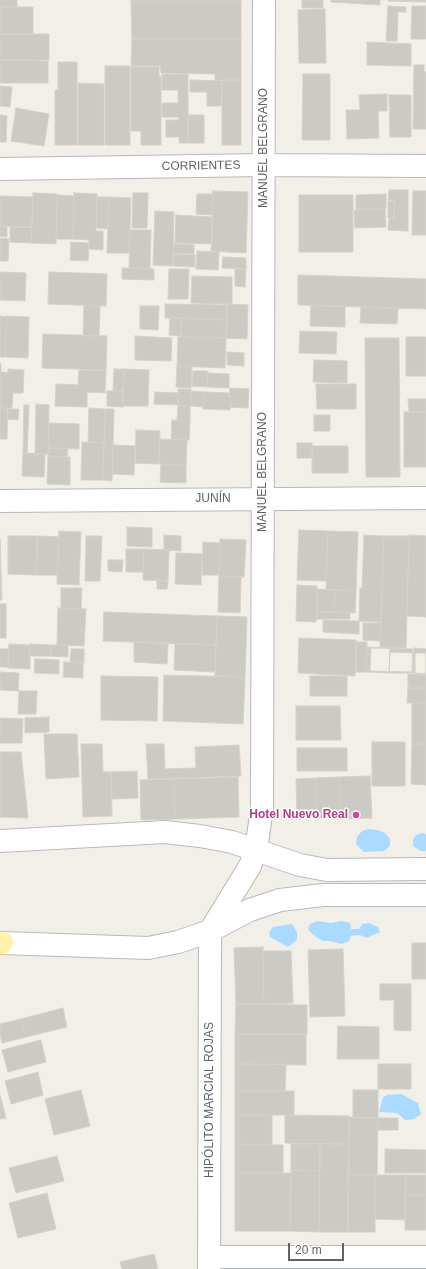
<!DOCTYPE html>
<meta charset="utf-8">
<style>
body{margin:0}
#map{position:relative;width:426px;height:1269px;overflow:hidden;background:#f1efe8;font-family:Helvetica,sans-serif}
canvas{display:block}
.scale{position:absolute;left:288px;top:1243px;width:56px;height:18px;box-sizing:border-box;border:2px solid #5f6368;border-top:0;padding-left:5px;font-size:12px;line-height:14px;white-space:nowrap;color:#5f6368;-webkit-text-stroke:3px #fff;paint-order:stroke}
</style>
<div id="map">
<canvas width="426" height="1269"></canvas>
<div class="scale">20 m</div>
</div>
<script>
const g = document.querySelector('canvas').getContext('2d');
g.lineJoin = 'round';
function fill(path, color) { g.fillStyle = color; g.fill(path, 'evenodd'); }
const shape = rows => new Path2D(rows.map(r => 'M' + r).join(''));
function trace(path, color, width, dash) { g.strokeStyle = color; g.lineWidth = width; g.lineCap = dash ? 'butt' : 'round'; g.setLineDash(dash || []); g.stroke(path); }
function drawText(font, color, halo, rows, align = 'center') {
  g.font = font + ' Helvetica,sans-serif'; g.lineWidth = 3; g.setLineDash([]); g.textBaseline = 'middle'; g.strokeStyle = halo; g.fillStyle = color; for (const [text, x, y, turn = 0] of rows) {
    g.save(); g.translate(x, y); g.rotate((+turn || 0) * Math.PI / 180); g.textAlign = isNaN(turn) ? turn : align; if (halo) g.strokeText(text, 0, 0); g.fillText(text, 0, 0); g.restore();
  }
}
const water = shape([
 [369,829,378,830,385,833,390,839,390,846,384,851,364,852,356,844,357,837,362,831],
 [422,833,426,834,426,851,421,851,413,846,413,840,416,835],
 [317,921,331,923,341,921,350,923,351,929,359,929,362,924,369,923,378,927,380,932,366,938,360,935,351,936,349,941,341,944,330,941,323,941,316,937,308,930,310,924],
 [292,924,297,932,297,940,288,947,270,937,269,932,273,927],
 [401,1094,418,1103,421,1114,414,1119,405,1120,397,1113,379,1112,383,1097,387,1095]
]);
const building = shape([
 [0,0,17,0,17,7,0,7,0,0],
 [131,0,241,0,241,2,131,2,131,0],
 [302,0,323,0,323,8,302,8,302,0],
 [331,0,380,0,380,5,331,2,331,0],
 [388,0,426,0,426,2,388,1,388,0],
 [131,2,241,2,241,39,132,39,131,2],
 [388,6,406,7,406,12,398,12,397,41,386,41,388,6],
 [412,6,426,6,426,39,411,39,412,6],
 [0,7,33,7,33,34,0,34,0,7],
 [325,9,326,63,299,63,298,10,325,9],
 [0,34,49,34,49,60,0,60,0,34],
 [132,39,241,39,241,80,215,80,215,74,161,73,160,66,131,66,132,39],
 [367,42,411,44,411,66,367,65,367,42],
 [0,60,48,61,48,83,0,83,0,60],
 [58,62,77,62,77,145,55,145,55,90,58,90,58,62],
 [414,65,424,65,424,72,426,72,426,129,413,129,414,65],
 [105,66,130,66,130,145,105,145,105,66],
 [131,67,159,67,159,76,161,76,161,145,141,145,141,131,131,131,131,67],
 [162,74,188,74,188,143,179,143,179,137,166,137,166,120,179,120,178,117,162,117,162,103,178,103,178,90,162,90,162,74],
 [303,74,330,74,330,140,302,140,303,74],
 [190,80,222,81,221,106,207,106,207,92,190,92,190,80],
 [222,80,241,80,241,145,222,145,222,80],
 [78,83,104,84,104,145,78,145,78,83],
 [0,86,12,87,10,107,0,106,0,86],
 [387,94,387,111,378,111,379,138,347,139,346,110,360,110,359,95,387,94],
 [389,95,411,95,411,137,390,137,389,95],
 [16,108,49,114,44,146,11,141,16,108],
 [0,115,7,116,6,142,0,142,0,115],
 [188,115,204,115,204,143,188,143,188,115],
 [389,190,408,190,408,231,388,230,389,219,395,218,394,200,388,200,389,190],
 [213,191,248,192,246,253,211,251,213,191],
 [413,191,426,191,426,235,412,235,413,191],
 [33,193,57,194,56,244,31,243,33,193],
 [74,193,97,194,96,231,103,231,103,250,89,249,89,240,73,239,74,193],
 [133,193,148,193,147,228,132,228,133,193],
 [197,194,213,194,212,215,196,214,197,194],
 [386,194,386,209,356,209,356,195,386,194],
 [57,195,74,196,73,239,56,239,57,195],
 [299,195,353,195,353,252,299,252,299,195],
 [0,196,33,197,32,227,0,226,0,196],
 [97,197,109,197,108,229,96,228,97,197],
 [109,197,131,198,129,253,107,253,109,197],
 [388,201,394,201,394,218,388,218,388,201],
 [385,209,386,227,355,228,354,210,385,209],
 [155,211,174,212,173,266,153,265,155,211],
 [176,215,212,217,212,244,175,243,176,215],
 [0,226,7,226,7,237,0,236,0,226],
 [10,227,32,228,31,243,10,242,10,227],
 [130,230,151,230,150,269,129,268,130,230],
 [0,238,9,239,8,261,0,261,0,238],
 [71,242,89,243,88,261,70,260,71,242],
 [174,244,194,245,194,254,173,253,174,244],
 [197,251,219,252,218,270,196,269,197,251],
 [173,254,195,255,195,267,173,266,173,254],
 [223,257,246,258,246,269,222,268,223,257],
 [122,268,154,269,154,280,122,279,122,268],
 [169,269,189,269,188,299,168,299,169,269],
 [235,269,246,269,245,287,235,286,235,269],
 [0,272,26,273,25,301,0,300,0,272],
 [49,272,107,274,106,306,48,304,49,272],
 [298,275,426,279,426,309,298,305,298,275],
 [192,276,232,277,232,304,191,303,192,276],
 [165,304,227,305,227,320,165,318,165,304],
 [227,304,248,305,247,339,226,338,227,304],
 [84,305,100,306,99,336,83,336,84,305],
 [311,305,345,306,345,327,310,326,311,305],
 [140,306,159,306,158,330,140,329,140,306],
 [361,307,398,308,397,324,360,323,361,307],
 [0,316,7,317,5,357,0,357,0,316],
 [7,316,29,317,28,358,5,357,7,316],
 [170,318,181,318,181,336,169,335,170,318],
 [181,318,227,320,226,338,181,337,181,318],
 [300,331,337,332,336,354,299,353,300,331],
 [43,334,107,336,106,370,42,368,43,334],
 [135,336,172,338,171,361,135,360,135,336],
 [178,337,226,338,225,368,177,366,178,337],
 [406,337,426,337,426,376,406,376,406,337],
 [365,338,399,338,400,477,366,477,365,338],
 [227,352,244,353,244,366,227,365,227,352],
 [314,360,347,361,347,383,313,382,314,360],
 [0,363,1,364,1,372,8,373,8,369,24,370,23,393,13,393,12,408,0,408,0,363],
 [177,366,192,367,191,388,176,387,177,366],
 [114,369,124,369,123,391,113,391,114,369],
 [124,369,149,370,148,406,123,406,124,369],
 [79,370,106,370,105,393,87,392,87,407,55,406,56,384,78,385,79,370],
 [193,371,208,371,207,387,192,386,193,371],
 [208,373,229,374,229,388,207,387,208,373],
 [316,384,356,384,356,409,317,409,316,384],
 [230,388,249,389,248,408,230,407,230,388],
 [178,389,191,389,191,406,178,406,178,389],
 [107,391,123,391,123,407,107,406,107,391],
 [191,391,204,392,203,407,191,406,191,391],
 [155,392,178,393,178,405,154,404,155,392],
 [204,392,230,393,230,410,203,409,204,392],
 [408,399,426,399,426,412,409,412,408,399],
 [36,404,49,405,48,454,35,454,36,404],
 [24,405,29,405,27,453,23,453,24,405],
 [178,406,190,406,190,421,177,420,178,406],
 [0,408,8,408,7,439,0,439,0,408],
 [89,408,105,409,104,443,88,442,89,408],
 [7,409,19,409,18,420,7,419,7,409],
 [105,409,114,409,112,481,103,480,105,409],
 [404,412,426,412,426,467,404,467,404,412],
 [314,415,330,415,330,431,314,431,314,415],
 [172,420,190,421,189,440,171,439,172,420],
 [49,423,79,424,79,449,48,448,49,423],
 [136,430,160,431,159,464,135,463,136,430],
 [159,439,187,440,186,465,159,464,159,439],
 [82,442,104,443,103,480,81,480,82,442],
 [297,443,312,443,312,458,297,458,297,443],
 [113,445,135,446,134,475,112,474,113,445],
 [312,446,348,446,348,473,312,473,312,446],
 [48,448,68,448,67,457,48,456,48,448],
 [23,453,45,454,44,477,22,476,23,453],
 [48,456,70,457,70,485,47,484,48,456],
 [161,464,186,465,186,483,160,482,161,464],
 [127,527,152,528,152,547,127,546,127,527],
 [299,530,328,531,326,581,297,580,299,530],
 [59,531,81,532,79,585,57,584,59,531],
 [328,531,358,532,356,591,326,590,328,531],
 [164,535,181,536,181,551,164,550,164,535],
 [364,535,384,536,381,622,359,621,360,588,362,588,364,535],
 [409,535,426,536,426,617,407,616,409,535],
 [8,536,37,536,36,575,8,574,8,536],
 [38,536,59,537,57,575,36,575,38,536],
 [86,536,102,536,100,581,85,581,86,536],
 [384,536,409,536,406,648,380,647,384,536],
 [0,539,2,600,0,600,0,539],
 [220,539,246,540,244,577,219,576,220,539],
 [203,542,220,543,219,575,202,575,203,542],
 [126,549,144,549,143,572,126,572,126,549],
 [144,549,169,550,168,581,143,580,144,549],
 [176,553,202,554,201,585,175,584,176,553],
 [108,560,123,560,122,572,108,571,108,560],
 [219,576,241,577,240,613,218,612,219,576],
 [157,580,168,581,167,589,157,589,157,580],
 [297,585,317,586,316,622,296,621,297,585],
 [61,588,82,588,81,609,61,608,61,588],
 [317,589,335,590,334,612,317,612,317,589],
 [335,590,356,591,355,613,334,612,335,590],
 [0,604,6,604,6,638,0,638,0,604],
 [58,608,86,609,84,646,57,645,58,608],
 [104,612,217,616,216,645,103,641,104,612],
 [317,612,350,613,350,619,316,619,317,612],
 [217,616,247,617,245,677,215,676,217,616],
 [323,620,359,621,359,634,323,632,323,620],
 [363,623,381,623,380,641,363,640,363,623],
 [299,638,356,640,355,676,298,673,299,638],
 [134,642,168,643,167,664,134,662,134,642],
 [356,642,367,642,366,672,356,672,356,642],
 [9,644,30,645,30,669,8,668,9,644],
 [30,644,51,645,51,656,30,656,30,644],
 [175,644,216,645,215,672,174,670,175,644],
 [51,645,68,645,68,657,51,656,51,645],
 [367,647,390,648,389,673,366,672,367,647],
 [371,648,413,649,412,672,370,671,371,648],
 [414,648,426,649,426,674,413,673,414,648],
 [0,649,9,649,8,667,0,667,0,649],
 [71,649,84,649,84,663,70,662,71,649],
 [390,652,414,653,413,673,389,673,390,652],
 [415,653,426,653,426,675,415,675,415,653],
 [35,659,59,660,59,674,34,673,35,659],
 [64,662,83,663,83,678,63,677,64,662],
 [0,672,19,673,18,691,0,690,0,672],
 [408,674,426,675,426,688,408,688,408,674],
 [164,675,245,677,243,724,163,721,164,675],
 [101,676,158,677,157,721,101,720,101,676],
 [310,676,347,676,347,696,310,696,310,676],
 [408,688,426,688,426,703,407,703,408,688],
 [19,691,37,691,36,714,18,714,19,691],
 [412,703,426,703,426,744,412,744,412,703],
 [296,706,340,706,341,740,296,740,296,706],
 [49,717,49,732,25,733,25,718,49,717],
 [0,718,23,719,22,743,0,743,0,718],
 [44,734,77,734,79,777,46,779,44,734],
 [372,742,405,742,405,786,372,786,372,742],
 [81,744,102,744,103,772,111,772,112,816,83,817,81,744],
 [146,744,164,744,165,769,196,768,195,747,239,745,241,776,148,779,146,744],
 [412,744,426,744,426,785,411,784,412,744],
 [297,748,347,748,347,771,297,771,297,748],
 [0,752,21,752,28,818,0,817,0,752],
 [137,771,138,798,112,799,111,772,137,771],
 [370,776,372,818,341,819,339,777,370,776],
 [238,777,239,817,175,819,174,779,238,777],
 [339,777,341,817,317,818,316,778,339,777],
 [316,778,317,817,297,817,296,779,316,778],
 [174,779,175,819,141,820,140,780,174,779],
 [412,943,426,943,426,979,412,979,412,943],
 [263,947,264,1004,236,1004,234,948,263,947],
 [343,949,345,1016,310,1017,308,950,343,949],
 [263,951,291,951,293,1003,264,1004,263,951],
 [380,984,411,984,411,1031,394,1030,394,1000,380,1000,380,984],
 [236,1004,307,1005,307,1034,235,1034,236,1004],
 [63,1008,67,1027,26,1037,21,1019,63,1008],
 [21,1019,26,1037,2,1043,0,1034,0,1024,21,1019],
 [338,1026,379,1027,379,1059,337,1059,338,1026],
 [235,1034,306,1034,306,1065,235,1064,235,1034],
 [41,1040,46,1062,8,1072,2,1050,41,1040],
 [235,1064,286,1064,285,1091,235,1091,235,1064],
 [378,1064,411,1064,411,1089,378,1089,378,1064],
 [38,1072,43,1095,11,1104,5,1081,38,1072],
 [81,1090,90,1126,54,1135,45,1099,81,1090],
 [353,1090,378,1090,378,1118,353,1118,353,1090],
 [235,1091,294,1091,294,1115,235,1115,235,1091],
 [0,1095,6,1118,0,1119,0,1095],
 [235,1115,272,1115,272,1145,235,1144,235,1115],
 [285,1115,349,1116,349,1144,285,1143,285,1115],
 [349,1117,378,1118,377,1175,348,1175,349,1117],
 [378,1118,398,1118,398,1130,377,1130,378,1118],
 [235,1144,283,1145,283,1173,235,1173,235,1144],
 [291,1144,320,1144,320,1171,291,1170,291,1144],
 [320,1144,349,1144,348,1232,319,1232,320,1144],
 [385,1149,426,1150,426,1173,385,1173,385,1149],
 [57,1156,64,1181,16,1193,9,1168,57,1156],
 [291,1170,320,1171,319,1232,290,1231,291,1170],
 [235,1173,291,1173,290,1231,235,1231,235,1173],
 [348,1175,375,1175,375,1232,348,1232,348,1175],
 [375,1175,406,1175,405,1220,375,1219,375,1175],
 [406,1175,426,1175,426,1195,405,1195,406,1175],
 [47,1193,56,1229,18,1238,9,1203,47,1193],
 [405,1195,426,1195,426,1230,405,1230,405,1195],
 [154,1254,158,1269,122,1269,120,1262,154,1254]
]);
const minor = shape([
 [0,169,264,165,426,166],
 [0,501,426,498],
 [209,1257,426,1257],
 [209,1269,210,931,250,866,256,850,262,808,264,0]
]);
const secondary = shape([
 [0,841,165,832,200,836,232,842,300,865,327,870,426,869],
 [2,943,148,948,178,942,210,931,250,910,280,900,323,895,426,895]
]);
const primary = shape([
 [0,943,2,943]
]);
const markers = [
 [356,815,4,"#d1479c"]
];
const streetNames = [
 ["MANUEL BELGRANO",264,148,-90],
 ["CORRIENTES",201,166,-1],
 ["MANUEL BELGRANO",263,472,-90],
 ["JUNÍN",213,499],
 ["HIPÓLITO MARCIAL ROJAS",210,1100,-90]
];
const hotelNames = [
 ["Hotel Nuevo Real",348,815]
];
fill(water, '#aadaff');
fill(building, '#cccac5');
trace(building, '#d6d1c6', 1);
trace(minor, '#b5b8bc', 24);
trace(secondary, '#b6babf', 24);
trace(primary, '#f2c960', 24);
trace(minor, '#fff', 22);
trace(secondary, '#fff', 22);
trace(primary, '#fff2af', 22);
for (const [x, y, r, color] of markers) { const dot = new Path2D(); dot.arc(x, y, r, 0, 2 * Math.PI); g.fillStyle = color; g.fill(dot); trace(dot, '#fff', 1.5); }
drawText('12px', '#5f6368', '#fff', streetNames);
drawText('bold 12px', '#b23c85', '#fff', hotelNames, 'right');
</script>
